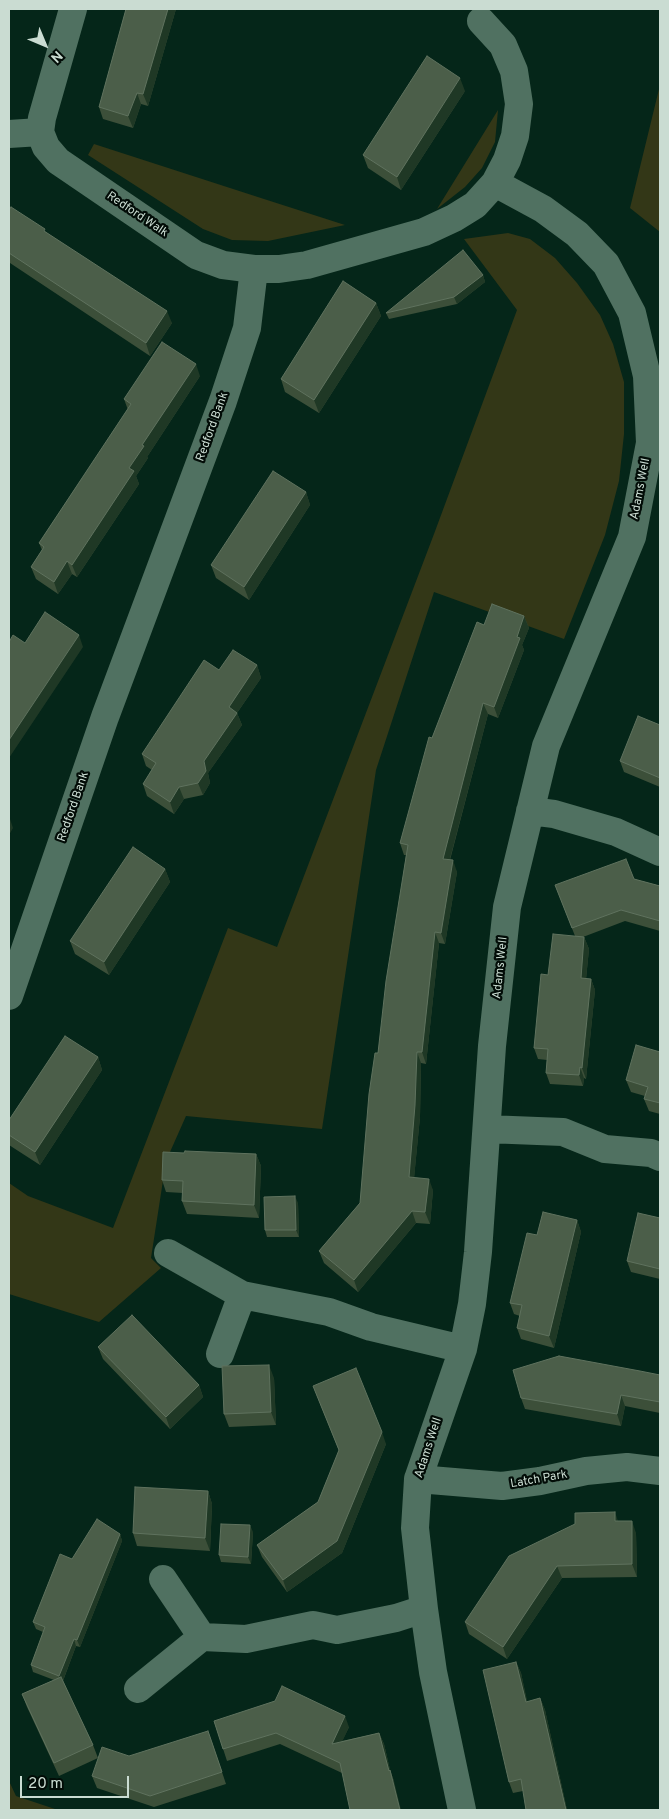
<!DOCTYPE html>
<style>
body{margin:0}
#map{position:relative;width:669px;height:1819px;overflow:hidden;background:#052619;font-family:Overpass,sans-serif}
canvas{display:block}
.frame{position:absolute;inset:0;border:10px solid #cadcd2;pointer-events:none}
.north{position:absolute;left:20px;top:20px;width:50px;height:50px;-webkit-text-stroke:4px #020c07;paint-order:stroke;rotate:135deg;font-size:14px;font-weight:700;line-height:20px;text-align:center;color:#cadcd2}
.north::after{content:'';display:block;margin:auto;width:18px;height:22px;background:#cadcd2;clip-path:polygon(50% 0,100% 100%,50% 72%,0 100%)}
.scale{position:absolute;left:20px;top:1776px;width:109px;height:22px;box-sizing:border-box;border:2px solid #cadcd2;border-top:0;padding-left:6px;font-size:15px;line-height:18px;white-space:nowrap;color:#cadcd2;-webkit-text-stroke:4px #020c07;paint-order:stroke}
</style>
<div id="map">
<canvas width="669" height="1819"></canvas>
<div class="frame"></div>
<div class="north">N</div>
<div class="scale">20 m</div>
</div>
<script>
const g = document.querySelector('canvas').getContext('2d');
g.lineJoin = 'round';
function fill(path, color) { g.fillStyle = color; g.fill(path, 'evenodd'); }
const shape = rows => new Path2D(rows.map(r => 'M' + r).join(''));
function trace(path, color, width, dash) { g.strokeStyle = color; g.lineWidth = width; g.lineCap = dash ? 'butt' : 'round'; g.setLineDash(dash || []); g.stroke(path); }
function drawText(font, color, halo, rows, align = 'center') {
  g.font = font + ' Overpass,sans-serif'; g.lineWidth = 4.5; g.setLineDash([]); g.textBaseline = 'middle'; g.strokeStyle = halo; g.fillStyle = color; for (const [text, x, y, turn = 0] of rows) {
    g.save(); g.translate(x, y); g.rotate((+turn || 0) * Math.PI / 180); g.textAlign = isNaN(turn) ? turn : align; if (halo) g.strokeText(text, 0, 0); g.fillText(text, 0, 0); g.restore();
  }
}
const green = shape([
 [660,85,660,232,630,208],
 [498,110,495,142,482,168,465,187,437,209],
 [94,144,264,199,345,225,268,241,232,240,203,229,88,155],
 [508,233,530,239,555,258,577,283,600,315,613,344,624,382,624,434,619,481,605,535,564,639,434,592,376,770,322,1129,186,1116,166,1161,151,1258,161,1268,99,1322,9,1294,9,1183,28,1196,113,1228,228,928,277,947,434,534,517,310,464,239],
 [9,1781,16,1796,58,1810,9,1810]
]);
const minor = shape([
 [73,9,42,118,40,132,46,147,58,161,196,255,223,265,254,269,279,269,307,265,424,232,454,218,475,205,495,183,507,160,515,136,519,104,514,71,503,45,481,21],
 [9,134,40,132],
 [530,811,554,814,616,832,660,852],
 [9,996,105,717,223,401,247,328,254,269],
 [487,1129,563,1132,605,1149,651,1153,660,1157],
 [168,1253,242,1295,329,1312,371,1327,463,1349],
 [220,1354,242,1295],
 [418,1479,502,1486,540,1481,586,1471,627,1467,660,1471],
 [163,1579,202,1637],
 [138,1689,202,1637,246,1639,313,1625,337,1630,396,1618,424,1609],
 [462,1810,433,1672,424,1609,415,1528,418,1479,463,1349,472,1304,478,1252,492,1046,507,907,546,746,632,537,650,443,647,376,632,313,606,264,577,234,543,209,495,183]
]);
const wall = shape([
 [126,9,176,9,148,106,141,104,133,128,103,119,99,107],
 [465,91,401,190,368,168,363,155],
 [9,210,46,232,172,323,150,356,10,263,9,264],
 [483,275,485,282,457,304,389,319,386,313],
 [376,303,381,316,319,413,285,392,281,379],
 [200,376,147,457,148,458,136,476,139,484,77,577,72,574,58,594,36,579,31,567,42,550,39,543,128,410,124,399],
 [306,492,310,505,249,600,216,578,211,565],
 [524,616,529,628,522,645,524,650,498,718,488,714,450,860,457,872,445,944,439,943,426,1064,421,1063,420,1117,414,1178,433,1190,430,1224,416,1223,358,1292,324,1263,319,1251,360,1203,378,1053,406,855,404,855,400,843,432,738,484,625],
 [257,665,261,678,237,713,242,725,208,773,210,783,203,795,184,799,174,814,147,796,143,784,152,770,146,766,142,754,219,670],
 [660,725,660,787,624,772,620,761],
 [165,869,170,882,109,975,75,954,70,941],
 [634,879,660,886,660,931,625,921,583,937,584,937,589,949,586,979,591,979,595,990,586,1079,584,1078,583,1086,550,1084,546,1073,547,1060,538,1059,534,1048,548,975,575,936,555,885],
 [660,1052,660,1114,649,1111,644,1099,645,1096,631,1092,626,1080],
 [98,1057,102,1070,40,1165,9,1145,9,1120],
 [184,1153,256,1154,261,1166,259,1218,187,1214,182,1201,183,1193,166,1192,162,1180],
 [298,1203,299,1237,267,1237,265,1230],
 [660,1218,660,1279,631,1272,627,1261],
 [577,1220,581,1232,554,1348,521,1339,517,1328,520,1316,514,1314,510,1303],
 [98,1347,199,1385,203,1397,170,1429,103,1359],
 [660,1375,660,1413,625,1406,621,1426,525,1409,521,1398],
 [274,1378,276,1425,229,1427,224,1414],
 [313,1386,386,1444,342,1553,287,1592,262,1557,257,1545,318,1502,339,1451],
 [208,1491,212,1504,210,1551,137,1546,133,1533],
 [618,1521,636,1533,637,1577,562,1578,507,1659,469,1634,465,1622],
 [253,1532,251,1564,221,1562,219,1555],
 [120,1534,122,1541,80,1647,76,1646,63,1681,93,1745,98,1758,59,1776,27,1707,22,1694,54,1680,33,1672,31,1665,43,1632,36,1629,33,1622,72,1559],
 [516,1662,521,1673,527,1702,540,1698,545,1710,567,1810,526,1810,523,1791,513,1793,509,1782],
 [214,1721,349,1727,342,1741,379,1733,384,1744,390,1770,394,1781,342,1773,280,1744,227,1761],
 [212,1742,226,1784,154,1807,97,1788,92,1776,129,1756]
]);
const shadedWall = shape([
 [168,9,176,9,148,106,143,94],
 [460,78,465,91,401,190,397,177],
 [137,93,141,104,133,128,128,116],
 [483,275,485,282,457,304,454,297],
 [376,303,381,316,319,413,314,400],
 [167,311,172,323,150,356,146,343],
 [196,364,200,376,147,457,148,458,136,476,139,484,77,577,72,565,142,445],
 [306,492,310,505,249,600,244,587],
 [67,561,72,574,58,594,54,582],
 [524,616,529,628,522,645,524,650,498,718,494,707,517,637],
 [79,635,83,647,9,758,9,740],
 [257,665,261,678,237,713,242,725,208,773,210,783,203,795,198,783,204,761,229,707],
 [483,703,488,714,447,870,443,859],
 [179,787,184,799,174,814,170,802],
 [9,816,13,828,9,835],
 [453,860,457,872,445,944,441,933],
 [165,869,170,882,109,975,104,962],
 [435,932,439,943,426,1064,422,1052],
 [584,937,589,949,585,989,581,978],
 [591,979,595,990,586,1079,582,1068],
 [417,1052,421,1063,420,1117,413,1189,409,1177],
 [98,1057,102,1070,40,1165,35,1152],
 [580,1067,584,1078,583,1086,579,1075],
 [256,1154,261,1166,259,1218,254,1205],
 [429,1179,433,1190,430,1224,425,1212],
 [295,1196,298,1203,299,1237,296,1230],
 [412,1211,416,1223,358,1292,354,1280],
 [577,1220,581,1232,554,1348,549,1336],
 [269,1365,274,1378,276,1425,271,1412],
 [199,1385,203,1397,170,1429,166,1417],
 [621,1395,625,1406,621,1426,617,1414],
 [382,1432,386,1444,342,1553,287,1592,283,1580],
 [208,1491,212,1504,210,1551,205,1538],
 [615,1512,619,1524,615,1521],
 [632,1521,636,1533,637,1577,632,1564],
 [250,1525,253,1532,251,1564,248,1557],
 [120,1534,122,1541,80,1647,77,1640],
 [557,1566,562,1578,507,1659,503,1647],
 [74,1639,76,1646,62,1683,59,1676],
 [516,1662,521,1673,530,1713,526,1702],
 [540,1698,545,1710,567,1810,566,1810],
 [345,1716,349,1727,336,1755,332,1744],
 [379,1733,384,1744,393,1782,389,1771],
 [390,1770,394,1781,401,1810,400,1810]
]);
const building = shape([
 [126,9,168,9,143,94,137,93,128,116,99,107,126,9],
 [427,56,460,78,397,177,363,155,427,56],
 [11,207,45,229,44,231,167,311,146,343,9,253,9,210,11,207],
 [463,250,483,275,454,297,386,313,463,250],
 [343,281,376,303,314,400,281,379,343,281],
 [162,342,196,364,142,445,144,446,129,468,134,471,72,565,67,561,54,582,31,567,44,547,39,543,131,404,124,399,162,342],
 [273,471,306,492,244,587,211,565,273,471],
 [492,604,524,616,517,637,520,638,494,707,483,703,443,859,453,860,441,933,435,932,422,1052,417,1052,415,1105,409,1177,429,1179,425,1212,412,1211,354,1280,319,1251,360,1203,369,1094,375,1053,378,1053,386,981,408,845,400,843,429,737,432,738,477,622,484,625,492,604],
 [45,612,79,635,9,740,9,642,13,635,25,643,45,612],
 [233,650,257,665,229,707,237,713,204,761,206,771,198,783,179,787,170,802,143,784,156,763,142,754,204,660,219,670,233,650],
 [638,716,660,725,660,778,620,761,638,716],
 [133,847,165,869,104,962,70,941,133,847],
 [626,859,634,879,660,886,660,921,621,910,572,928,555,885,626,859],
 [553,934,584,937,581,978,591,979,582,1068,580,1067,579,1075,546,1073,548,1049,534,1048,541,974,548,975,553,934],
 [65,1036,98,1057,35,1152,9,1135,9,1120,65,1036],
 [636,1045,660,1052,660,1103,644,1099,648,1087,626,1080,636,1045],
 [185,1151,256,1154,254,1205,182,1201,183,1181,162,1180,163,1152,184,1153,185,1151],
 [295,1196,296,1230,265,1230,264,1197,295,1196],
 [543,1212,577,1220,549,1336,517,1328,522,1305,510,1303,527,1233,537,1235,543,1212],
 [638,1213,660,1218,660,1269,627,1261,638,1213],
 [132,1315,199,1385,166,1417,98,1347,132,1315],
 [559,1356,640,1371,660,1375,660,1402,621,1395,617,1414,521,1398,513,1370,559,1356],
 [269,1365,271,1412,224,1414,222,1366,269,1365],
 [356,1368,382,1432,337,1541,283,1580,257,1545,318,1502,339,1450,313,1386,356,1368],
 [135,1487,208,1491,205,1538,133,1533,135,1487],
 [615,1512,615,1521,632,1521,632,1564,557,1566,503,1647,465,1622,509,1556,575,1524,575,1513,615,1512],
 [97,1519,120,1534,77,1640,74,1639,59,1676,31,1665,45,1627,33,1622,60,1554,72,1559,97,1519],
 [221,1524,250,1525,248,1557,219,1555,221,1524],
 [516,1662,526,1702,540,1698,566,1810,526,1810,521,1779,509,1782,483,1670,516,1662],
 [61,1677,93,1745,54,1763,22,1694,61,1677],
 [282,1686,345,1716,332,1744,379,1733,389,1771,390,1770,400,1810,350,1810,340,1763,276,1733,223,1749,214,1721,275,1701,282,1686],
 [208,1731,222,1772,150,1796,92,1776,102,1747,129,1756,208,1731]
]);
const streetNames = [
 ["Redford Walk",137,215,34],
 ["Redford Bank",213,427,-70],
 ["Adams Well",641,489,-79],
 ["Redford Bank",74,807,-71],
 ["Adams Well",501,968,-84],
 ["Adams Well",429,1448,-72],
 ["Latch Park",539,1480,-10]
];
fill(green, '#333717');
trace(minor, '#507161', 28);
fill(wall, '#3c4f39');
fill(shadedWall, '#1f3825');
fill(building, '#4b5e49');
trace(building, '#5f725e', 1);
drawText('12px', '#cadcd2', '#020c07', streetNames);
</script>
